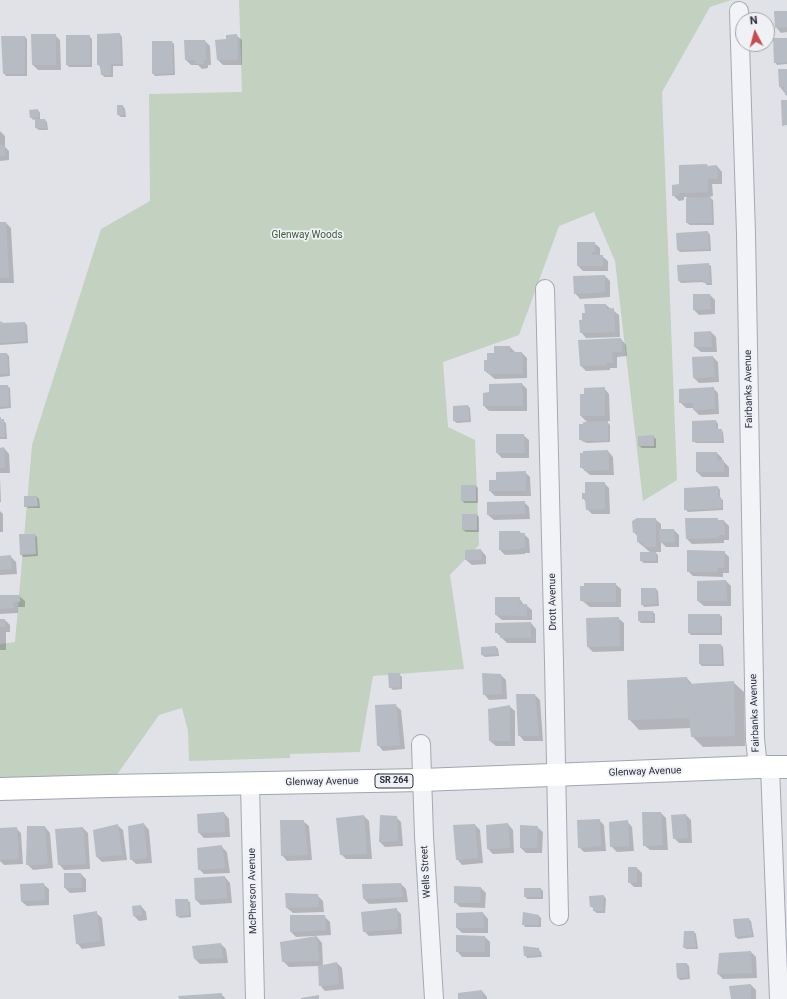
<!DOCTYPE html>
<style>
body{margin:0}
#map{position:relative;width:787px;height:999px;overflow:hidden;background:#e0e2e8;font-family:Roboto,sans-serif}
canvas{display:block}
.north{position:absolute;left:735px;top:12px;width:40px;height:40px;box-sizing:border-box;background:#eff1f5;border:1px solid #a0a3ac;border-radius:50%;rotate:354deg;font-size:11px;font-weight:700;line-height:16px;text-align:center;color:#2a2e3e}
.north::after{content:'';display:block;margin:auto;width:14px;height:18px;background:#c54d4f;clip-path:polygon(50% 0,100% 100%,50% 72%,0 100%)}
</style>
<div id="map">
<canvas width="787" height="999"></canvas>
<div class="north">N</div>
</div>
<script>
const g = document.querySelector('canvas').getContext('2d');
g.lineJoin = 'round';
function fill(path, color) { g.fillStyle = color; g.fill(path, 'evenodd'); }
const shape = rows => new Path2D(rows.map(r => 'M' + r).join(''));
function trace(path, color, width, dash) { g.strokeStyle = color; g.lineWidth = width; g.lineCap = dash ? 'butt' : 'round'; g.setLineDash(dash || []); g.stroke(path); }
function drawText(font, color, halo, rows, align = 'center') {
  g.font = font + ' Roboto,sans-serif'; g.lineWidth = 3.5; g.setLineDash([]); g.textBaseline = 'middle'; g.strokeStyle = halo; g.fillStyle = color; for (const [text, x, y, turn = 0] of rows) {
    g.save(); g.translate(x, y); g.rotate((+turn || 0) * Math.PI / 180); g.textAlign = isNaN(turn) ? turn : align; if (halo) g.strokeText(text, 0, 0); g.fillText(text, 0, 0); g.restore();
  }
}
const green = shape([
 [239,0,731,0,710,7,662,92,677,480,643,501,615,261,594,212,559,226,519,335,443,362,448,427,475,440,479,545,450,575,464,669,373,676,360,752,290,754,290,758,189,761,188,731,182,708,159,715,109,786,0,789,0,644,15,642,32,445,101,229,150,201,149,94,242,92]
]);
const shadow = shape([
 [787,12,787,32,781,33,776,27],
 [120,34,122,37,123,66,113,66,113,77,104,77,102,74,100,67,98,64],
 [55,35,60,40,61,70,38,70,33,65],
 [236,35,242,40,242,65,223,65,218,60,217,41,227,40],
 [89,36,92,39,92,67,69,67,67,65],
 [25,37,27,39,27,76,6,76,4,73],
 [787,39,787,64,777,65,775,62],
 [205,41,210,46,211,65,208,65,208,68,202,69,198,65,191,65,186,60],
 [153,42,172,42,174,44,175,75,155,76,153,73],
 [787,70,787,96,780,87],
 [123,106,125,109,126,117,121,117,118,115],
 [38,110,40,113,40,120,45,120,47,122,48,130,39,130,36,128,36,119,33,120,31,117],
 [0,131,5,136,5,147,9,151,9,160,0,161],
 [707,165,709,167,717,166,722,172,722,184,712,184,713,196,709,197,713,200,714,225,690,225,687,223,687,197,684,197,684,200,679,201,673,195,680,185],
 [0,223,6,223,11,228,14,283,0,283],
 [708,232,710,235,711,251,680,252,678,250],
 [594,243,600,248,600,256,602,256,608,261,608,271,583,271,578,266],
 [708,264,711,266,712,285,707,285,704,282,681,283,679,281],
 [605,276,610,281,610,297,580,299,575,293],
 [710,295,715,300,715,314,699,315,694,310],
 [606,305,619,315,620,337,586,338,581,332,586,314],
 [2,322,3,324,25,323,27,325,28,343,0,345,0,323],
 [711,332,716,337,717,352,701,352,695,347],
 [621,339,626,345,627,356,617,357,617,368,610,368,610,370,586,371,580,365],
 [510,347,515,352,522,353,527,358,527,378,495,379,485,371,495,354],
 [0,354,7,354,9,356,10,376,0,377],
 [713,357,718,362,719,382,699,383,694,378],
 [522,384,527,389,527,411,489,411,484,406],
 [0,386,7,386,10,388,11,408,0,409],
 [604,388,609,394,610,421,606,421,610,425,610,442,587,443,582,441,580,439,584,425,588,423,581,416,586,395],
 [713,388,718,393,719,414,699,415,694,410,694,408,686,408,680,402],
 [468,406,470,408,471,422,457,423,454,421,454,407],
 [0,418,6,423,7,439,0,439],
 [716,421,718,424,718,430,721,430,723,432,724,443,696,443,693,441],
 [497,435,523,435,529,440,529,458,502,458,497,453],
 [653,436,656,439,656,448,642,448,639,446],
 [4,448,9,454,10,473,0,473,0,449],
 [608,451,613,457,614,475,590,475,581,467,584,452],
 [697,453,717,453,722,458,722,462,724,462,729,467,729,477,702,477,697,472],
 [525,472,530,477,531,496,495,496,490,491,497,481],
 [0,478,1,502,0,502],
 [604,483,609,488,610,514,592,514,587,509,586,502,583,498],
 [476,486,478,488,478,503,464,503,462,500],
 [718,487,720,490,720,498,723,500,723,510,688,512,685,509],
 [25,497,37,497,39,499,40,508,28,508,25,506],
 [524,502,529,507,530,519,494,520,488,515],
 [0,511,3,514,3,532,0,532],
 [477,515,479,517,479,532,466,532,463,530],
 [655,519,661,524,661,530,674,530,679,535,679,547,666,547,661,542,661,552,655,552,658,555,658,563,644,563,641,561,651,553,638,542,638,537,634,532],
 [717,519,720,521,724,521,729,526,729,540,724,540,724,543,692,544,687,539],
 [520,532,522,534,524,534,529,539,530,553,525,553,525,554,505,555,500,550],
 [35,535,37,537,38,556,23,557,21,554],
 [481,550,486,556,486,564,472,565,466,560],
 [724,552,729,557,729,573,723,573,723,577,693,576,688,571],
 [10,556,16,562,17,574,0,575,0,557],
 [726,581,731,586,731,606,704,606,698,601,698,582],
 [615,584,621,589,621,607,590,607,581,600],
 [656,589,658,591,659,606,644,607,642,604],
 [0,596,19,596,25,601,25,607,18,607,18,613,0,614],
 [496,598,519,598,524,605,526,605,532,610,532,620,502,620,496,615],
 [653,612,655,614,655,623,641,623,639,621],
 [720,615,722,617,722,635,691,635,689,633],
 [618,618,624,623,624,651,593,652,588,647],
 [0,620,5,620,10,625,10,632,6,632,6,650,0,650],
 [531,623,536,629,536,643,507,643,496,632],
 [721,645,723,647,724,666,702,666,700,664],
 [496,647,498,649,499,656,485,657,482,655],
 [399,674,402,677,402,689,393,690,390,687],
 [483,674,501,675,506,680,507,699,489,700,484,694],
 [687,678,693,685,733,682,744,692,745,746,703,747,692,736,691,728,639,730,629,719],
 [535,695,540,700,543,741,524,741,519,735],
 [395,705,401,710,405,749,383,751,378,745],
 [509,706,515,711,515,746,496,746,490,741],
 [224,813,229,819,230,837,204,838,199,833],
 [661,813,666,818,668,850,650,850,644,845],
 [686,815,691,820,692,843,679,843,674,838],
 [364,816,369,821,372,859,346,859,341,854],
 [396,817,401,822,403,846,385,847,380,842],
 [599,820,604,825,606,851,584,852,579,847],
 [303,821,309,826,312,860,287,861,282,855],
 [627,821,632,827,634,851,617,852,611,846],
 [144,824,149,830,152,863,136,864,131,859],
 [508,824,513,830,514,853,493,854,488,849],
 [117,825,123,830,127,860,102,862,97,857],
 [475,825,480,830,483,863,462,865,457,859,454,826],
 [45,827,50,833,53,868,33,870,27,864],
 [537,827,543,832,542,853,526,853,521,848],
 [16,828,21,833,23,864,4,865,0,861,0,829],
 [83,828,88,833,90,869,64,870,59,864],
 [221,846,227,852,230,873,204,874,199,869],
 [637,868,642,873,642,887,634,887,629,882],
 [81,874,86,879,86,892,70,893,65,888],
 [225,877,230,883,232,903,201,905,196,900],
 [43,884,49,889,49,905,27,906,21,901],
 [401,884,406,889,408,902,369,904,364,899],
 [481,888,486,893,485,908,460,907,455,902],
 [541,889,543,891,543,899,527,899,525,896],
 [317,895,323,901,324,912,293,913,287,908],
 [604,896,606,899,605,913,597,913,594,911,594,909,591,906,590,897],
 [187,900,190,902,191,917,180,918,177,916],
 [141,906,146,912,147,920,139,921,134,916],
 [396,909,401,914,402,934,369,936,364,931],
 [96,913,102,918,105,946,82,949,77,943],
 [483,913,488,919,488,933,462,933,457,928],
 [324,916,330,922,331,935,296,937,291,932],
 [539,916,541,918,541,927,525,927,523,924],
 [748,919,751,921,754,937,738,939,736,937],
 [694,932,696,934,698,949,686,949,684,947],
 [457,936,485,937,490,942,490,957,462,957,457,951],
 [317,937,322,943,323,966,337,963,342,968,344,989,325,991,320,985,319,966,289,967,283,961],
 [221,944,226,949,228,963,200,964,195,959],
 [538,949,541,952,542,957,527,958,525,955],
 [751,952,756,957,757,978,723,979,718,974],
 [687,964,689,966,690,979,680,980,678,978],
 [751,985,756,990,756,999,732,999],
 [482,991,487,997,487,999,459,999],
 [221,994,226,999,180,999]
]);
const building = shape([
 [774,11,787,11,787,27,775,28],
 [120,33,121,64,111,64,111,75,101,75,100,65,97,65,97,34],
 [31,34,56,34,56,65,32,65],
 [237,34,238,60,217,60,215,40,226,39,226,35],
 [66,35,90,35,90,65,66,65],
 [1,36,25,36,25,74,3,74],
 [773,38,787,38,787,62,774,63],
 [184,40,205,40,206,60,203,60,204,64,196,64,195,60,185,60],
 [152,41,172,41,173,73,152,74],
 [778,69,787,69,787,95,785,95,784,87,779,87],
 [781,100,787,100,787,125,782,126],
 [117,105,123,105,124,115,117,115],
 [38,109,39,117,30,118,29,110],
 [35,119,45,119,46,128,35,128],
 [0,145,4,145,5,155,0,156],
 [707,164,707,166,717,165,718,179,708,179,708,192,679,193,680,195,672,196,672,185,679,184,679,165],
 [711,197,712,223,686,223,686,198],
 [0,222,6,222,9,278,0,278],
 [708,231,709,249,677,250,676,233],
 [577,242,595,242,595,252,592,252,592,255,603,255,603,266,577,266],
 [709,263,710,283,703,283,703,280,678,281,677,265],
 [605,275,605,292,574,294,573,276],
 [693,294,710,294,711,309,693,310],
 [584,304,606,304,607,309,614,308,615,332,580,333,579,320,582,320,582,313,585,313],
 [2,321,2,323,25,322,26,341,0,343,0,322],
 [711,331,712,347,694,347,694,332],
 [621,338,622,352,612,352,613,363,606,363,606,365,580,366,578,340],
 [494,346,510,346,510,352,522,352,523,374,489,374,488,371,484,371,484,360,487,360,487,353,494,353],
 [0,353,7,353,8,374,0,374],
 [713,356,715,377,693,378,692,357],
 [522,383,523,406,483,406,483,393,489,392,489,384],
 [0,385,8,385,9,406,0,407],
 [605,387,605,416,580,416,580,394,584,394,584,388],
 [714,387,715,409,693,410,693,403,679,403,679,389],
 [468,405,469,420,453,421,453,406],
 [0,417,1,417,1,419,4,419,5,437,0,437],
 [716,420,716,429,722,429,722,441,692,442,692,421],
 [608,421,608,441,583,441,583,439,579,440,579,424,583,424,583,422],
 [496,434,524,434,525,453,496,453],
 [654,435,654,446,638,446,638,436],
 [4,447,5,468,0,468,0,448],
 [608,450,609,470,584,471,584,467,580,468,580,453,583,453,583,451],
 [696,452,717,452,717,461,724,460,724,472,696,472],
 [526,471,526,491,489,491,489,480,496,480,496,472],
 [585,482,605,482,605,509,586,510,585,499,582,499,582,493,585,493],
 [461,485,476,485,476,501,461,501],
 [718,486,718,497,721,497,722,508,684,510,684,488],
 [24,496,37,496,38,506,24,507],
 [525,501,525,514,487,515,487,502],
 [462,514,477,514,477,530,462,530],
 [637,518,656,518,656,547,643,547,643,542,637,542,637,532,633,533,632,521],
 [685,518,718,518,718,520,724,520,725,535,719,535,719,538,686,539],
 [659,529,674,529,675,542,660,543],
 [499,531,520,531,520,533,525,533,525,548,520,548,520,549,499,550],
 [19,534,35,534,36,554,20,555],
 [481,549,482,560,465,560,465,550],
 [687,550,725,551,724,568,718,568,718,572,687,572],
 [640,552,656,552,656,561,640,561],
 [11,555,12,569,0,570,0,556],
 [726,580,727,601,697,601,697,581],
 [584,583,616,583,616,602,584,602,583,601,580,601,580,586,584,586],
 [641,588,656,588,657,604,641,605],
 [0,595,20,595,20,602,13,602,14,608,0,609],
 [495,597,520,597,519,604,527,604,527,616,495,615],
 [638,611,653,611,653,621,638,621],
 [688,614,720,614,720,633,688,633],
 [619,617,620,646,587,647,586,618],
 [0,619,5,619,5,627,0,627],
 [531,622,531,638,500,638,500,633,495,633,495,623],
 [699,644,721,644,722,664,699,664],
 [496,646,497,654,481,655,481,647],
 [388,673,400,673,400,687,389,688],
 [482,673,501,674,502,694,483,695],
 [687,677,688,684,734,681,735,736,691,737,689,718,628,720,627,680],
 [516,694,535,694,539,736,518,736],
 [396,704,400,745,377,746,375,705],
 [510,705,510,741,489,741,488,709],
 [224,812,225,832,198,833,197,814],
 [642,812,661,812,663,845,643,846],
 [686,814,688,838,673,839,671,815],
 [364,815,367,854,340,855,336,818],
 [380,815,397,816,398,841,379,842],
 [600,819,601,846,578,848,577,820],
 [280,820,304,820,308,855,281,856],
 [628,820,629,846,610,847,609,822],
 [144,823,147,858,130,860,128,826],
 [508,823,510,848,487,849,486,825],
 [118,824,122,855,96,857,93,830],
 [475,824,478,858,456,860,453,825],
 [520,825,538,826,537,848,520,848],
 [27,826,45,826,48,864,26,865],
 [17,827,19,859,0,860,0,828],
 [83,827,86,864,58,865,55,829],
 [222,845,225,868,198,870,197,848],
 [628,867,637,867,637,882,628,883],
 [64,873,81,873,82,888,64,888],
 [225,876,227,898,195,900,194,878],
 [44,883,45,900,21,901,20,884],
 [401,883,403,897,363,899,362,884],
 [454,886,481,887,480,903,454,903],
 [524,888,541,888,541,897,524,897],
 [285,893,318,894,319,907,286,908],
 [604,895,603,911,593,911,593,907,590,907,589,896],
 [175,899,188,899,189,915,176,916],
 [141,905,142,915,133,916,132,906],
 [397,908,398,929,363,932,361,912],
 [97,911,100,941,76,944,73,915],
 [483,912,484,928,456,928,456,913],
 [523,912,539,915,539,925,522,925],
 [290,915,325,915,326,930,290,932],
 [749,918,752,935,735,937,733,919],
 [684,931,694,931,696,947,683,948],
 [456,935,485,936,485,952,456,952],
 [317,936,319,961,282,962,280,942],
 [221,943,223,958,194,959,192,946],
 [523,946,539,948,540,955,524,956],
 [751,951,752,973,717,974,719,953],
 [337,962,339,984,319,986,318,966],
 [676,963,687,963,688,977,677,978],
 [751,984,751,999,731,999,729,986],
 [482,990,483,999,458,999,458,993],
 [222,993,222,999,179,999,178,996],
 [319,995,319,999,301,999,301,998]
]);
const minor = shape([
 [739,11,746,234,755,739,758,767],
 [545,289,554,662,559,916],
 [421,744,424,836,434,999],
 [770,767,779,999],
 [250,784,255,999]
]);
const primary = shape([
 [0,789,109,786,422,780,758,767,787,767]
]);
const shields = [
 [394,781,38]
];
const shieldNames = [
 ["SR 264",394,781]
];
const parkNames = [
 ["Glenway Woods",307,235]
];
const streetNames = [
 ["Fairbanks Avenue",749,389,-91],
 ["Drott Avenue",553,602,-91],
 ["Fairbanks Avenue",755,713,-92],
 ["Glenway Avenue",645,772,-2],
 ["Glenway Avenue",322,782,-1],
 ["Wells Street",426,872,-93],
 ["McPherson Avenue",253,891,-91]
];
fill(green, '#c3d1c1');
fill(shadow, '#0003');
fill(building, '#b7bbc4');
trace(minor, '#a6a8b2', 20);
trace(primary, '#a0a5b3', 24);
trace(minor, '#f2f3f6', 18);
trace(primary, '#fff', 22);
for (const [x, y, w] of shields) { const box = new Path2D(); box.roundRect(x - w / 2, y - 7, w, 14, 3); g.fillStyle = '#eff1f5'; g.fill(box); trace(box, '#2a2e3e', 1); }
drawText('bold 9px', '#2a2e3e', null, shieldNames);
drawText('10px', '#3a5938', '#eff1f5', parkNames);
drawText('10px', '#2a2e3e', '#eff1f5', streetNames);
</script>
